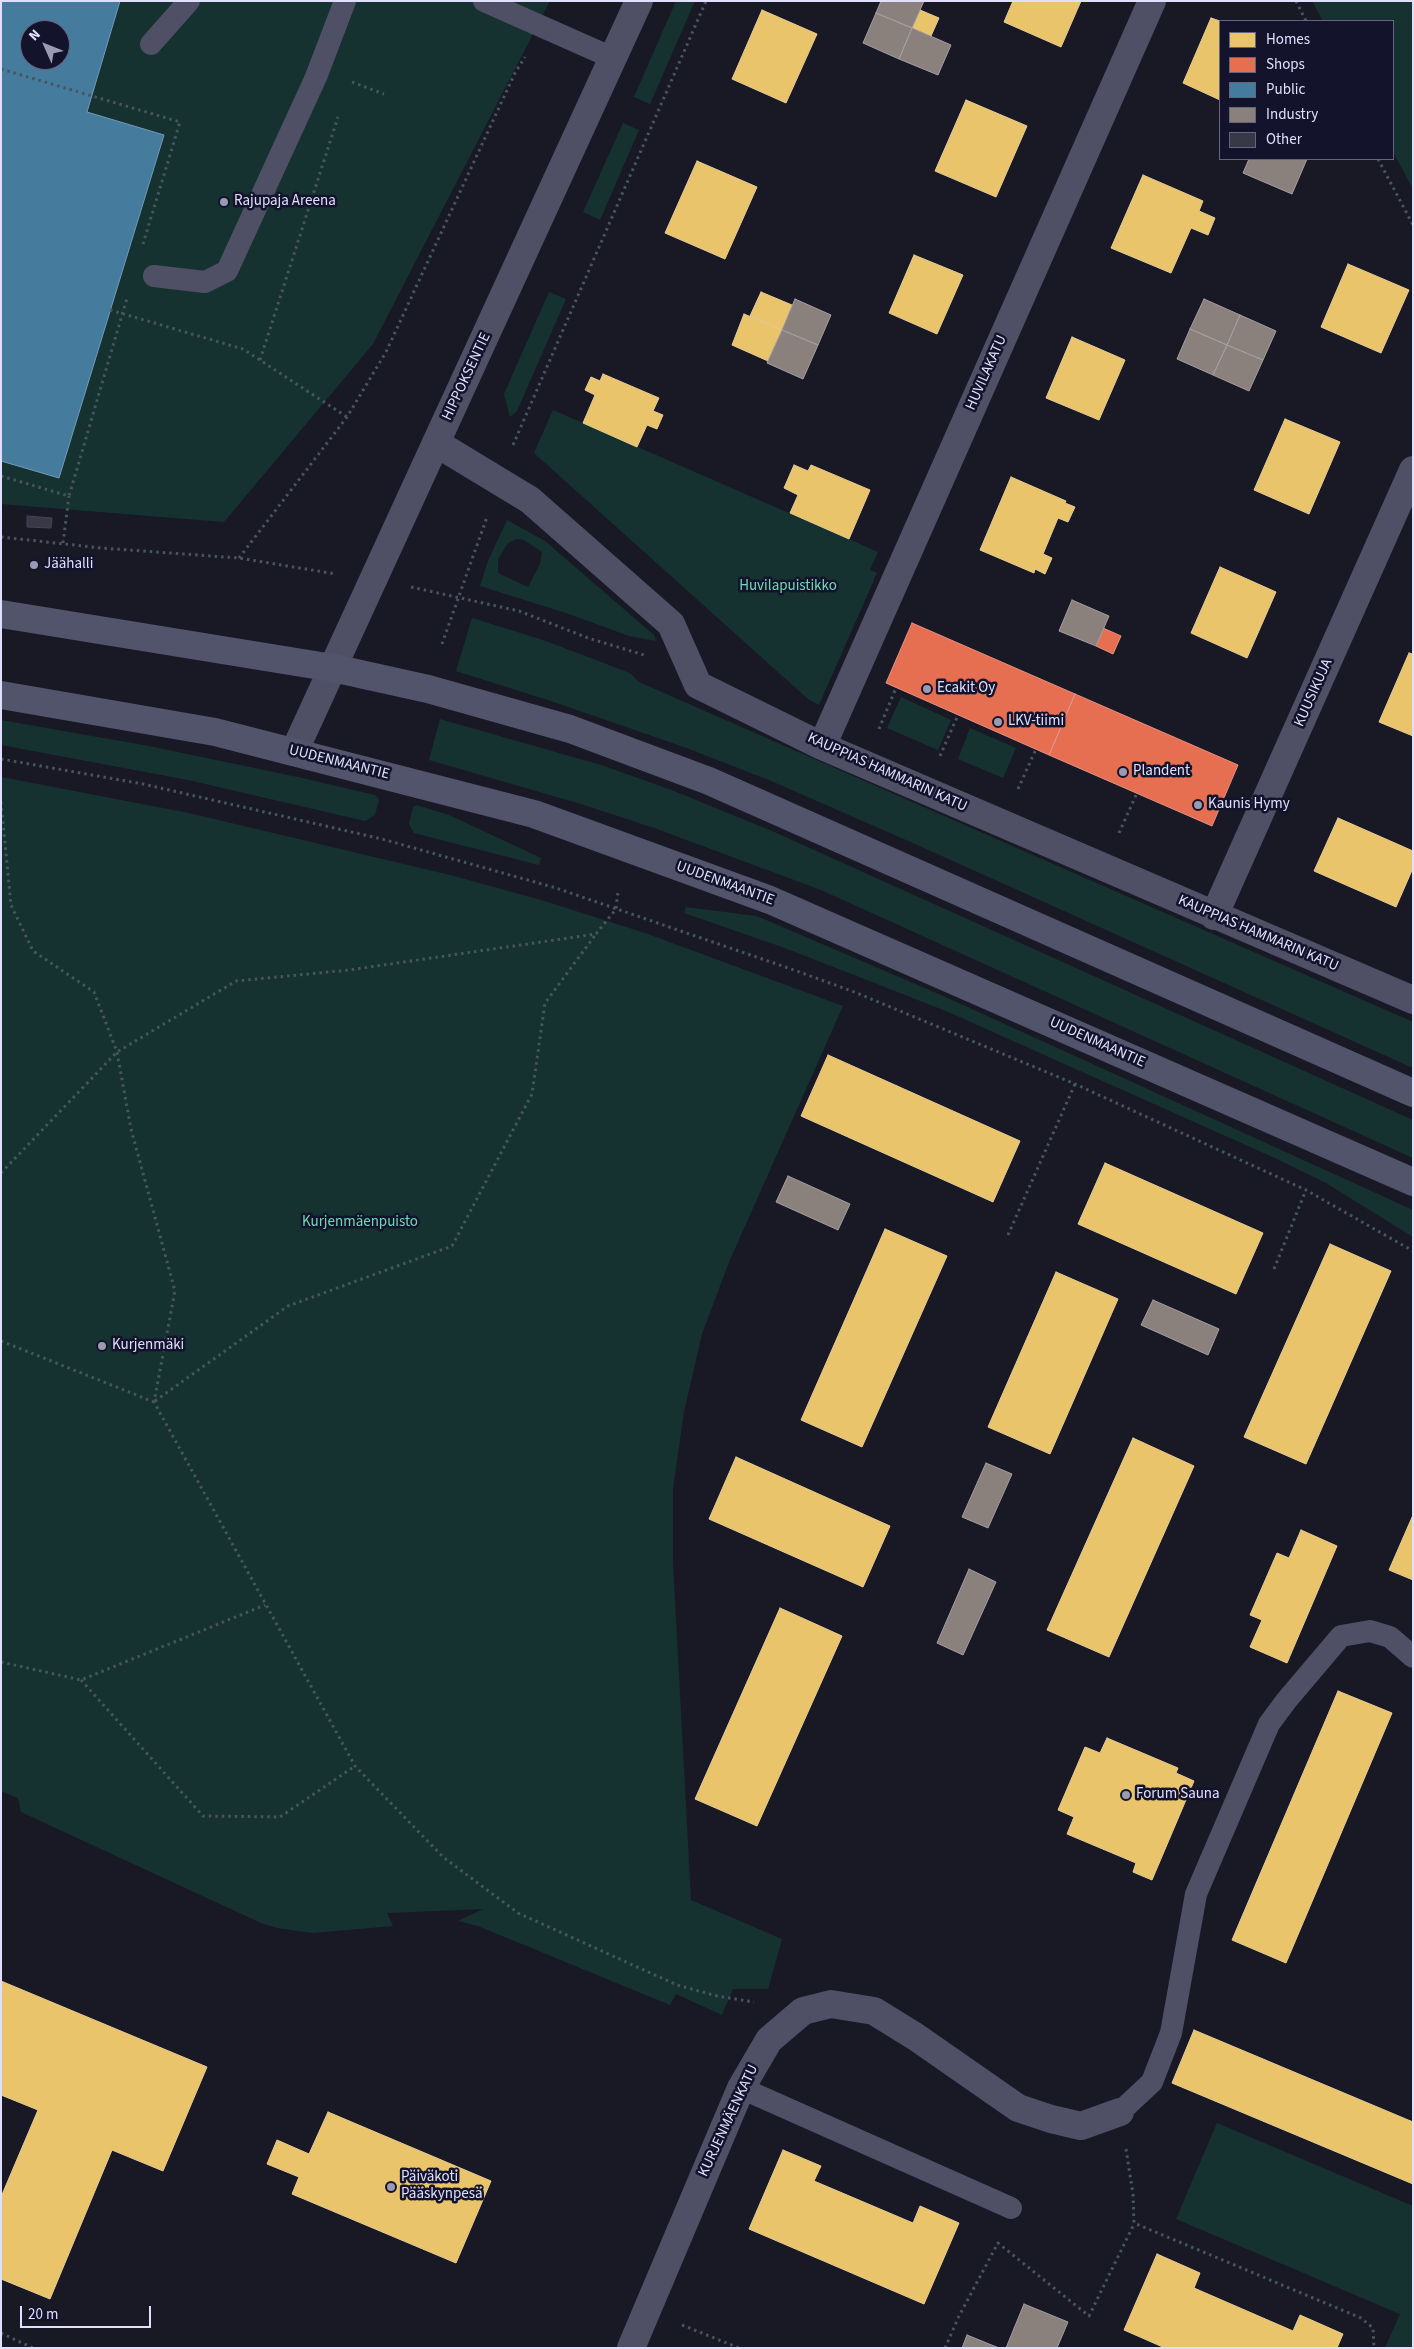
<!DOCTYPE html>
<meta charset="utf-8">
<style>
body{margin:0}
#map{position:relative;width:1414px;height:2349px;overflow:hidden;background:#191926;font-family:"Source Sans 3",sans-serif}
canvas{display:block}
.frame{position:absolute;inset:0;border:2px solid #e0e0fe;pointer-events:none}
.legend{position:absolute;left:1219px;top:20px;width:175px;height:140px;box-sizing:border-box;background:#14132c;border:1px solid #666580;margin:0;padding:6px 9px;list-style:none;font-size:15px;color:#e0e0fe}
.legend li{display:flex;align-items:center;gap:10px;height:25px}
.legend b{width:25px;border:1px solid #666580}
.north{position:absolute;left:20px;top:20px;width:50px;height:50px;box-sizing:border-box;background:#14132c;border:1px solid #666580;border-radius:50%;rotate:314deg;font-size:14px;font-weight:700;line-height:20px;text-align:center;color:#e0e0fe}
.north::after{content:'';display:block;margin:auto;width:18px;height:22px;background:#9a9ab2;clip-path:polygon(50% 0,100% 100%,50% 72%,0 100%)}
.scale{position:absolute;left:20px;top:2306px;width:131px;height:22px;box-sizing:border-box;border:2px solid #e0e0fe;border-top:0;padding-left:6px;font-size:15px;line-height:18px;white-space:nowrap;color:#e0e0fe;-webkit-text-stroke:4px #14132c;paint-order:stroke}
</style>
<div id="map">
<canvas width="1414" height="2349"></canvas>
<div class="frame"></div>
<ul class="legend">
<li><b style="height:14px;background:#e9c46a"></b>Homes</li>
<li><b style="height:14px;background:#e76f51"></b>Shops</li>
<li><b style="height:14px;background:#457b9d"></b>Public</li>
<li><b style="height:14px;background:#8a817c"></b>Industry</li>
<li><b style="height:14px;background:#393847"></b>Other</li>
</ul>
<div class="north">N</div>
<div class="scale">20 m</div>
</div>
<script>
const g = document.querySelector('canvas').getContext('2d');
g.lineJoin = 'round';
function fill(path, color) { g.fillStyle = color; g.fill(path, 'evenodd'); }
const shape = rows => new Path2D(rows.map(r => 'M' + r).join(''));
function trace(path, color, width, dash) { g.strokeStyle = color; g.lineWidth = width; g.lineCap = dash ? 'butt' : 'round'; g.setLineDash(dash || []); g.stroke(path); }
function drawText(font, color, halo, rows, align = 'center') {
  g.font = font + ' "Source Sans 3",sans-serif'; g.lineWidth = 5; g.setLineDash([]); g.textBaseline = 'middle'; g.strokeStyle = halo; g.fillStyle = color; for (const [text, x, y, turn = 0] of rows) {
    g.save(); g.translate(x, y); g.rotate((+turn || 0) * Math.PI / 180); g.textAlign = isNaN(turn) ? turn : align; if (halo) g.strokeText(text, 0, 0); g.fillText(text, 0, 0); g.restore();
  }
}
const green = shape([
 [1,1,550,1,373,344,224,522,1,504],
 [30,30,60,30,60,60,30,60],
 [676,1,695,1,650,104,634,97],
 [1312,1,1413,1,1413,189,1393,152,1393,21,1323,21],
 [623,123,639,130,600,220,583,212],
 [549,292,566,299,517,411,510,417,504,394],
 [553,410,878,552,870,570,877,573,819,705,808,699,534,453],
 [507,520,545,541,654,635,656,641,629,636,569,614,480,586,488,561],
 [516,539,524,540,542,552,540,564,528,587,498,573,498,559,508,543],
 [472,618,543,640,630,673,639,682,1413,1022,1413,1068,922,847,769,780,681,746,551,701,456,671],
 [901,697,951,720,938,750,887,728],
 [440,719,601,765,669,789,772,831,1413,1120,1413,1158,821,890,657,829,581,804,429,760],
 [1,720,149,746,302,778,375,795,379,799,375,815,365,821,188,780,1,745],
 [970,728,1016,748,1003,778,958,759],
 [1,777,189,813,454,876,541,900,645,933,843,1006,729,1262,702,1334,684,1412,673,1488,673,1564,691,1900,782,1939,768,1989,733,1989,722,2015,676,1994,670,2005,478,1926,458,1921,483,1909,387,1913,393,1926,312,1933,277,1928,261,1923,21,1812,18,1798,1,1791],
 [416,805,449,815,541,858,539,865,414,833,409,824,413,807],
 [686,907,756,916,766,920,941,995,1413,1210,1413,1237,1326,1183,1277,1159,946,1011,785,948,684,913],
 [1217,2123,1413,2206,1413,2348,1385,2348,1400,2314,1176,2219]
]);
const homes = shape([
 [1013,1,1081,1,1061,47,1004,22,1013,1],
 [762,10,817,34,786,103,732,79,762,10],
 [920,10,939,18,931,36,912,28,920,10],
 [1211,18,1220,21,1220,100,1183,83,1211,18],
 [966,100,1027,126,996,197,935,171,966,100],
 [697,161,757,187,725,259,665,233,697,161],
 [1143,175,1203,201,1199,211,1215,218,1208,235,1191,228,1171,273,1111,248,1143,175],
 [914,255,963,275,937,334,889,313,914,255],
 [1348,264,1409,290,1381,353,1321,327,1348,264],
 [761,292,792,305,782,330,750,316,761,292],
 [744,314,782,330,768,361,732,345,744,314],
 [1072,337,1125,360,1099,420,1046,398,1072,337],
 [603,374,659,398,653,411,663,415,657,429,647,425,637,447,583,423,595,395,585,390,591,377,600,381,603,374],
 [1285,419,1340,442,1309,514,1254,490,1285,419],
 [794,465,808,471,811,465,870,490,849,539,790,513,798,495,784,488,794,465],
 [1011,477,1066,501,1065,503,1075,507,1068,522,1058,518,1043,554,1052,558,1045,574,1035,569,1034,573,980,550,1011,477],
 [1220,567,1276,592,1247,658,1191,633,1220,567],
 [1409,653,1413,654,1413,736,1379,722,1409,653],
 [1338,818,1413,851,1413,868,1396,907,1314,871,1338,818],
 [828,1055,1020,1141,993,1202,801,1116,828,1055],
 [1105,1163,1263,1233,1236,1294,1078,1224,1105,1163],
 [885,1229,947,1256,862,1447,801,1420,885,1229],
 [1330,1244,1391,1271,1306,1464,1244,1437,1330,1244],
 [1056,1272,1118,1299,1050,1454,988,1427,1056,1272],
 [1133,1438,1194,1466,1109,1657,1047,1630,1133,1438],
 [736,1457,890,1526,863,1587,709,1519,736,1457],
 [1413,1515,1413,1580,1389,1570,1413,1515],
 [1301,1530,1337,1546,1287,1663,1250,1647,1262,1620,1250,1615,1277,1553,1289,1558,1301,1530],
 [780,1608,842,1636,757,1826,695,1799,780,1608],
 [1338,1691,1392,1713,1286,1963,1232,1940,1338,1691],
 [1107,1738,1178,1768,1176,1773,1194,1781,1152,1880,1133,1872,1136,1863,1067,1834,1074,1817,1058,1810,1085,1747,1100,1753,1107,1738],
 [1,1981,207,2067,163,2171,112,2150,50,2299,1,2279,1,2197,38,2110,1,2095,1,1981],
 [1194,2030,1413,2122,1413,2184,1172,2083,1194,2030],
 [328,2112,491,2181,456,2263,292,2194,299,2177,267,2164,277,2140,309,2154,328,2112],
 [783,2150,821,2166,814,2181,913,2223,920,2206,959,2223,924,2304,749,2229,783,2150],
 [1157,2254,1200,2273,1194,2288,1293,2331,1300,2315,1343,2334,1337,2348,1165,2348,1124,2330,1157,2254]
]);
const shops = shape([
 [912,623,1075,694,1049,755,886,683,912,623],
 [1103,628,1121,636,1113,654,1096,646,1103,628],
 [1075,694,1238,765,1212,826,1049,755,1075,694]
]);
const public = shape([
 [1,1,120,1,87,112,164,135,59,478,1,461,1,1],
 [30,30,60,30,60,60,30,60,30,30]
]);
const industry = shape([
 [881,1,924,1,912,28,876,13,881,1],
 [876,13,912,28,899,59,863,43,876,13],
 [912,28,951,45,938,75,899,59,912,28],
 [1249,159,1307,159,1292,194,1243,173,1249,159],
 [795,299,831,315,818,345,782,330,795,299],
 [1204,299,1240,315,1227,345,1190,329,1204,299],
 [1240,315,1276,331,1263,360,1227,345,1240,315],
 [1190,329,1227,345,1213,375,1177,359,1190,329],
 [782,330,818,345,803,379,767,363,782,330],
 [1227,345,1263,360,1249,391,1213,375,1227,345],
 [1072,600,1109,616,1096,646,1059,631,1072,600],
 [788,1176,850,1204,838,1230,776,1202,788,1176],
 [1153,1300,1219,1329,1208,1355,1141,1325,1153,1300],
 [986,1463,1012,1474,988,1528,962,1517,986,1463],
 [969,1569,996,1582,963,1655,937,1643,969,1569],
 [1024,2304,1068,2322,1057,2348,1006,2348,1024,2304],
 [967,2335,999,2348,962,2348,967,2335]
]);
const building = shape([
 [27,516,52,518,51,528,27,527,27,516]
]);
const path = shape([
 [1296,1,1306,21],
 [1,69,180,122,143,244],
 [352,82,384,94],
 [1378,159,1413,225],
 [110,310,243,349,347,417],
 [260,360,338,117],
 [513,445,706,1],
 [1,476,69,496,127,298],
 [1,537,101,548,239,558,336,574],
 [63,543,69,496],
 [239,558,347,417,386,352,515,73,525,57],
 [411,587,519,611,588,638,644,655],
 [442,644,487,517],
 [879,729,896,688],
 [940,756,958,715],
 [1,759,143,784,382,839,556,888,794,970,857,993,1075,1084,1306,1190,1413,1251],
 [1018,789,1036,749],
 [1,802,11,905,33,951,94,992,117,1052,131,1129,175,1291,154,1402,355,1766,443,1857,518,1913,677,1985,717,1996,754,2002],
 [1119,833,1137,793],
 [1,1173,117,1052,236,981,349,970,596,934,616,909,618,892],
 [1008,1235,1075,1084],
 [1274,1269,1306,1190],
 [1,1341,154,1402],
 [155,1401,288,1306,452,1246,532,1094,545,1003,596,934],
 [1,1662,81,1680,265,1605],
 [81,1680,203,1816,280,1817,355,1766],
 [1126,2149,1133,2194,1134,2223,1361,2318,1373,2328,1374,2348],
 [682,2325,739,2348],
 [1,2333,33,2348],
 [945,2348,959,2316,998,2243,1089,2316,1134,2224]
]);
const service = shape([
 [484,1,615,59],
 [151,44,189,1],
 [154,276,205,282,227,271,316,77,345,1],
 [741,2088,1011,2208],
 [1120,2112,1152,2082,1171,2033,1196,1894,1269,1724,1286,1701,1341,1636,1370,1631,1390,1637,1413,1657]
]);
const minor = shape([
 [436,443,530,500,671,624,698,685,822,746,1413,1000],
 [822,746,1152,1],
 [1214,916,1413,470],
 [631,2348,741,2088,769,2040,803,2011,831,2004,874,2011,916,2037,1018,2108,1051,2119,1081,2126,1120,2112]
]);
const tertiary = shape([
 [294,752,639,1]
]);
const secondary = shape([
 [1,614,333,668,428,689,570,729,709,781,1413,1093],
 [1,695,215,732,534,814,770,900,1413,1182]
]);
const markers = [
 [224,202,5,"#9a9ab2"],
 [34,565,5,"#9a9ab2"],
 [927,689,5,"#9a9ab2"],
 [998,722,5,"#9a9ab2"],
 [1123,772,5,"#9a9ab2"],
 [1198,805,5,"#9a9ab2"],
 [102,1346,5,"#9a9ab2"],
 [1126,1795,5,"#9a9ab2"],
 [391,2187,5,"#9a9ab2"]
];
const poiNames = [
 ["Rajupaja Areena",234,202],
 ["Jäähalli",44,565],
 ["Ecakit Oy",937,689],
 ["LKV-tiimi",1008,722],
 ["Plandent",1133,772],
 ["Kaunis Hymy",1208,805],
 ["Kurjenmäki",112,1346],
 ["Forum Sauna",1136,1795],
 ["Päiväkoti",401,2178],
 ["Pääskynpesä",401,2195]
];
const streetNames = [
 ["HUVILAKATU",987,373,-66],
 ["HIPPOKSENTIE",467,377,-65],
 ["KUUSIKUJA",1314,693,-66],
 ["UUDENMAANTIE",339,763,14],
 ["KAUPPIAS HAMMARIN KATU",887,773,24],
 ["UUDENMAANTIE",725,884,20],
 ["KAUPPIAS HAMMARIN KATU",1258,934,23],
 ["UUDENMAANTIE",1097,1043,24],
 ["KURJENMÄENKATU",729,2121,-65]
];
const parkNames = [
 ["Huvilapuistikko",788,587],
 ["Kurjenmäenpuisto",360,1223]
];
fill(green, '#163230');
fill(homes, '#e9c46a');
trace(homes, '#e6cc96', 1);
fill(shops, '#e76f51');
trace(shops, '#e59185', 1);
fill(public, '#457b9d');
trace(public, '#7499ba', 1);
fill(industry, '#8a817c');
trace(industry, '#a49ea3', 1);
fill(building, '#393847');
trace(building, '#454458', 1);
trace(path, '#475560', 3, [2.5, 4]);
trace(service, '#4f5066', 22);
trace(minor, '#4f5066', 28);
trace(tertiary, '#4f5066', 28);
trace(secondary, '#52546c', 28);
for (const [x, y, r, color] of markers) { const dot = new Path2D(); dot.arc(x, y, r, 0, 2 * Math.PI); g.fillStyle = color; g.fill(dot); trace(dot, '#14132c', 2); }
drawText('15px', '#e0e0fe', '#14132c', poiNames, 'left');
drawText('15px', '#e0e0fe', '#14132c', streetNames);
drawText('15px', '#6ddcb3', '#14132c', parkNames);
</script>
